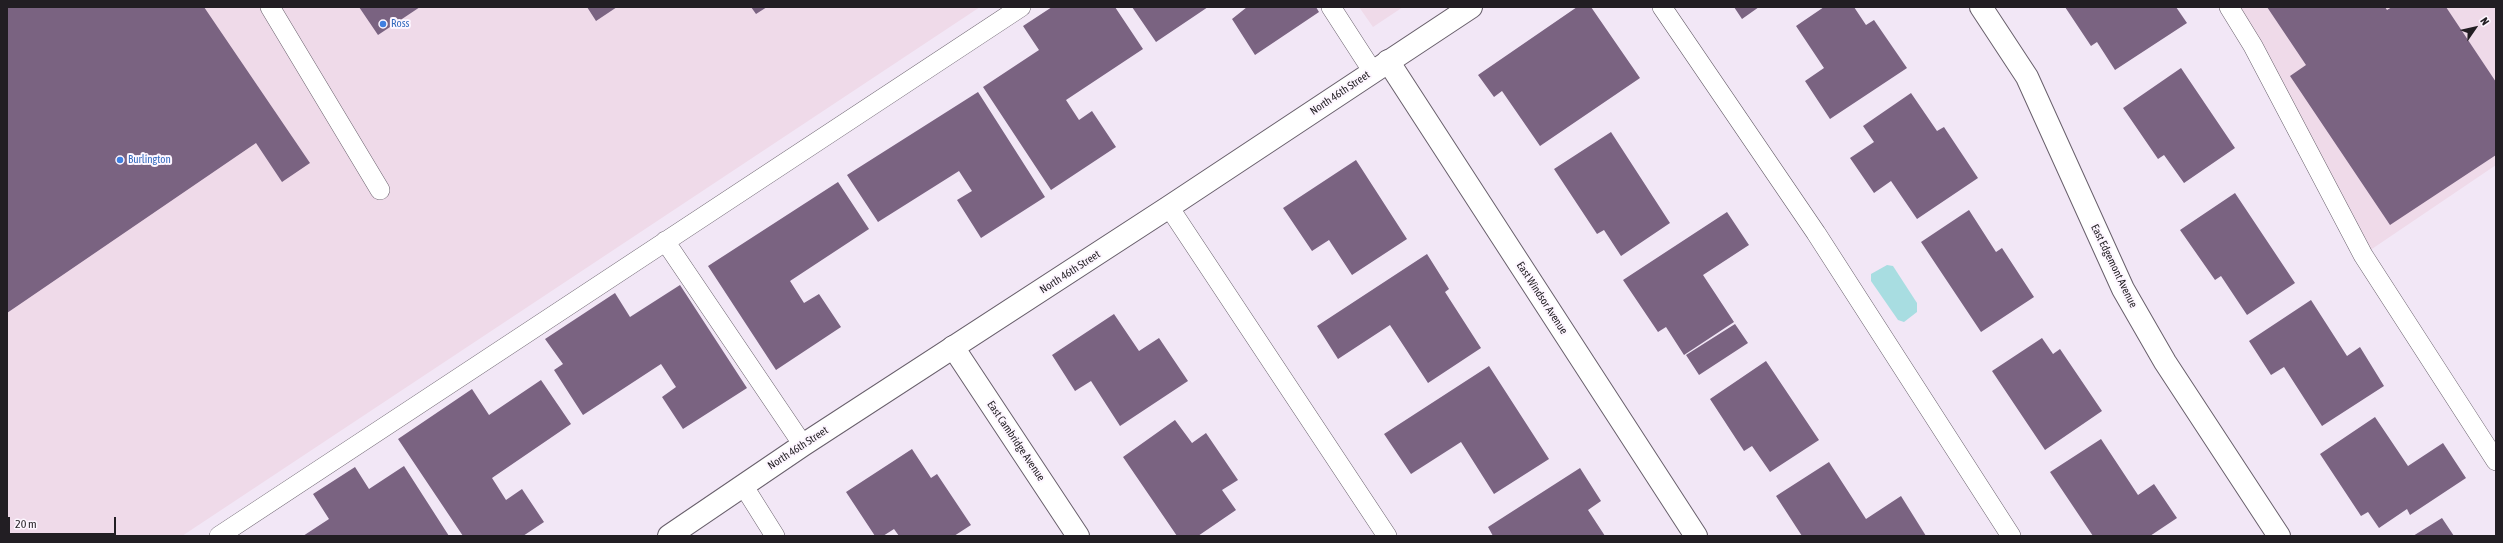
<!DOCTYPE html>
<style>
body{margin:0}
#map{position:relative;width:2503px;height:543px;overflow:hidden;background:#f2e7f6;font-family:"Asap Condensed",sans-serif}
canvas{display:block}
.frame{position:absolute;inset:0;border:8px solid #221e23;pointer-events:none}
.north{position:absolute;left:2455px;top:8px;width:40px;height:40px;-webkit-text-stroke:3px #fdf6ff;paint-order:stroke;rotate:56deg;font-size:11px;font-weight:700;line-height:16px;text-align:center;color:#221e23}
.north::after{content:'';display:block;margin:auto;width:14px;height:18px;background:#221e23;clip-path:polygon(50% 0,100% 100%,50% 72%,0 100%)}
.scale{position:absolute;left:8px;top:517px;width:108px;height:18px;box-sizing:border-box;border:2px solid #221e23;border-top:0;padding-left:5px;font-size:12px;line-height:14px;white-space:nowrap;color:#221e23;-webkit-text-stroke:3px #fdf6ff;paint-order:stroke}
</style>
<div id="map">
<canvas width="2503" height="543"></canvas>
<div class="frame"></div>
<div class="north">N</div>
<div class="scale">20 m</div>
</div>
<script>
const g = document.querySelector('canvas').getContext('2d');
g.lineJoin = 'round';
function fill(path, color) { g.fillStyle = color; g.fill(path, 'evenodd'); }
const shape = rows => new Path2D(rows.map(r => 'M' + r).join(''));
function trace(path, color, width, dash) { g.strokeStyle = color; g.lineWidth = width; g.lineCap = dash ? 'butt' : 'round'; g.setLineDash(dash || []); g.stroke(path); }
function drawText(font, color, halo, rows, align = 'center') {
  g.font = font + ' "Asap Condensed",sans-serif'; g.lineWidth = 4; g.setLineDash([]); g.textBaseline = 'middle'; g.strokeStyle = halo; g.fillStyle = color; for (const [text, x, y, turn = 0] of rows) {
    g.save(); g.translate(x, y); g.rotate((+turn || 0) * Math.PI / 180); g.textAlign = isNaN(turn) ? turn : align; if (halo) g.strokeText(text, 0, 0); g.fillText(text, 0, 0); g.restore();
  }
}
const commercial = shape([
 [7,7,980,7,182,536,7,536],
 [1359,7,1403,7,1373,27],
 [2229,7,2496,7,2496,165,2363,255]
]);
const water = shape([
 [1887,265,1893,266,1917,303,1917,312,1904,322,1898,320,1871,281,1871,274]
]);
const building = shape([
 [7,7,204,7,310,163,282,182,256,143,7,313],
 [359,7,420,7,378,35],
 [587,7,617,7,596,21],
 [751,7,767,7,756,14],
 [1052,7,1115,7,1143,49,1066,100,1079,120,1092,111,1116,147,1051,190,983,87,1039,50,1023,26],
 [1132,7,1208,7,1156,42],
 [1247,7,1316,7,1319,12,1255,55,1232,19],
 [1577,7,1591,7,1640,78,1540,146,1502,91,1494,97,1478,75],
 [1734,7,1759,7,1742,19],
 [1824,7,1854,7,1866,25,1874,20,1907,68,1830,119,1805,81,1824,68,1796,26],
 [2065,7,2176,7,2187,23,2115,70,2097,42,2091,46],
 [2267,7,2385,7,2387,10,2392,7,2446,7,2496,82,2496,155,2390,225,2290,76,2306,65],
 [2181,68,2235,148,2184,183,2164,155,2158,159,2123,108],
 [978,92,1045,197,981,238,957,200,972,191,959,171,878,222,847,175],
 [1911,93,1937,131,1944,127,1978,178,1917,219,1891,181,1874,193,1850,158,1874,142,1863,126],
 [1611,132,1670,223,1621,256,1604,230,1597,234,1554,169],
 [1356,160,1407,239,1352,275,1329,240,1312,251,1283,208],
 [838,182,869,229,790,281,804,303,819,294,841,327,776,370,708,266],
 [2235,193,2295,283,2247,315,2221,276,2215,280,2180,230],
 [1969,210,1996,252,2002,248,2034,297,1981,332,1921,242],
 [1727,212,1749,245,1703,275,1734,322,1684,355,1666,327,1658,332,1623,280],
 [1427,254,1449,289,1445,292,1481,348,1428,383,1390,325,1338,359,1317,326],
 [680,285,747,388,683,429,662,397,676,387,661,364,583,415,554,370,563,364,545,339,615,293,630,317],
 [2311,300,2347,356,2360,347,2384,386,2322,426,2284,367,2271,375,2249,341],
 [1114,314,1139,351,1159,338,1188,381,1120,426,1091,381,1075,391,1052,355],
 [1735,324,1748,343,1699,375,1686,355],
 [2042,338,2053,354,2060,349,2102,411,2045,450,1992,371],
 [1766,361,1819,440,1770,472,1752,446,1744,451,1710,399],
 [1489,366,1549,459,1494,494,1461,442,1411,474,1384,434],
 [541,380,571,424,492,478,506,500,522,489,544,522,523,536,463,536,398,439,472,389,489,415],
 [2375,417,2408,466,2443,443,2466,478,2410,515,2407,509,2379,528,2368,512,2361,516,2320,454],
 [1175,420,1192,443,1206,433,1238,480,1222,490,1236,510,1198,536,1177,536,1123,457],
 [2101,439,2138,495,2154,484,2177,518,2150,536,2093,536,2050,472],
 [912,449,931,478,937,474,971,525,954,536,899,536,894,529,883,536,875,536,846,492],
 [1829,462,1866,519,1901,496,1926,536,1802,536,1776,496],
 [404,466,449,536,303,536,329,519,313,494,355,467,369,489],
 [1580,468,1601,501,1588,510,1605,536,1493,536,1488,527],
 [2442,518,2454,536,2413,536]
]);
const service = shape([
 [270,7,380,190],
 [1331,7,1373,72],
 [1662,7,1816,233,2011,536],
 [2229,7,2253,46,2363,255,2496,461],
 [1169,207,1387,536],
 [665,241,803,445],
 [743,485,775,536],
 [219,536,1021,7]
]);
const minor = shape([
 [1981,7,2027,77,2123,289,2165,362,2279,536],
 [1388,61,1696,536],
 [953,347,1078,536]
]);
const tertiary = shape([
 [669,536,803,445,1169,207,1471,7]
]);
const markers = [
 [383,24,4,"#3f7fe0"],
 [120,160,4,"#3f7fe0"]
];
const shopNames = [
 ["Ross",391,24],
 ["Burlington",128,160]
];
const streetNames = [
 ["North 46th Street",1340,93,-34],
 ["East Edgemont Avenue",2114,266,64],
 ["North 46th Street",1070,272,-33],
 ["East Windsor Avenue",1542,298,57],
 ["East Cambridge Avenue",1016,441,56],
 ["North 46th Street",798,448,-33]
];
fill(commercial, '#efdae9');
fill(water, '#a8dde1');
fill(building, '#7a6381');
trace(service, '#685f6b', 20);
trace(minor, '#685f6b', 24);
trace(tertiary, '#685f6b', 24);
trace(service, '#fff', 19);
trace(minor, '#fff', 22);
trace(tertiary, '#fff', 22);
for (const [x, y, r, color] of markers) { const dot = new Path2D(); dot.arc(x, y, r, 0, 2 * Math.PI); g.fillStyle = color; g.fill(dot); trace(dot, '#fdf6ff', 1.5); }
drawText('11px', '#366cbe', '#fdf6ff', shopNames, 'left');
drawText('11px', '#221e23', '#fdf6ff', streetNames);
</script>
